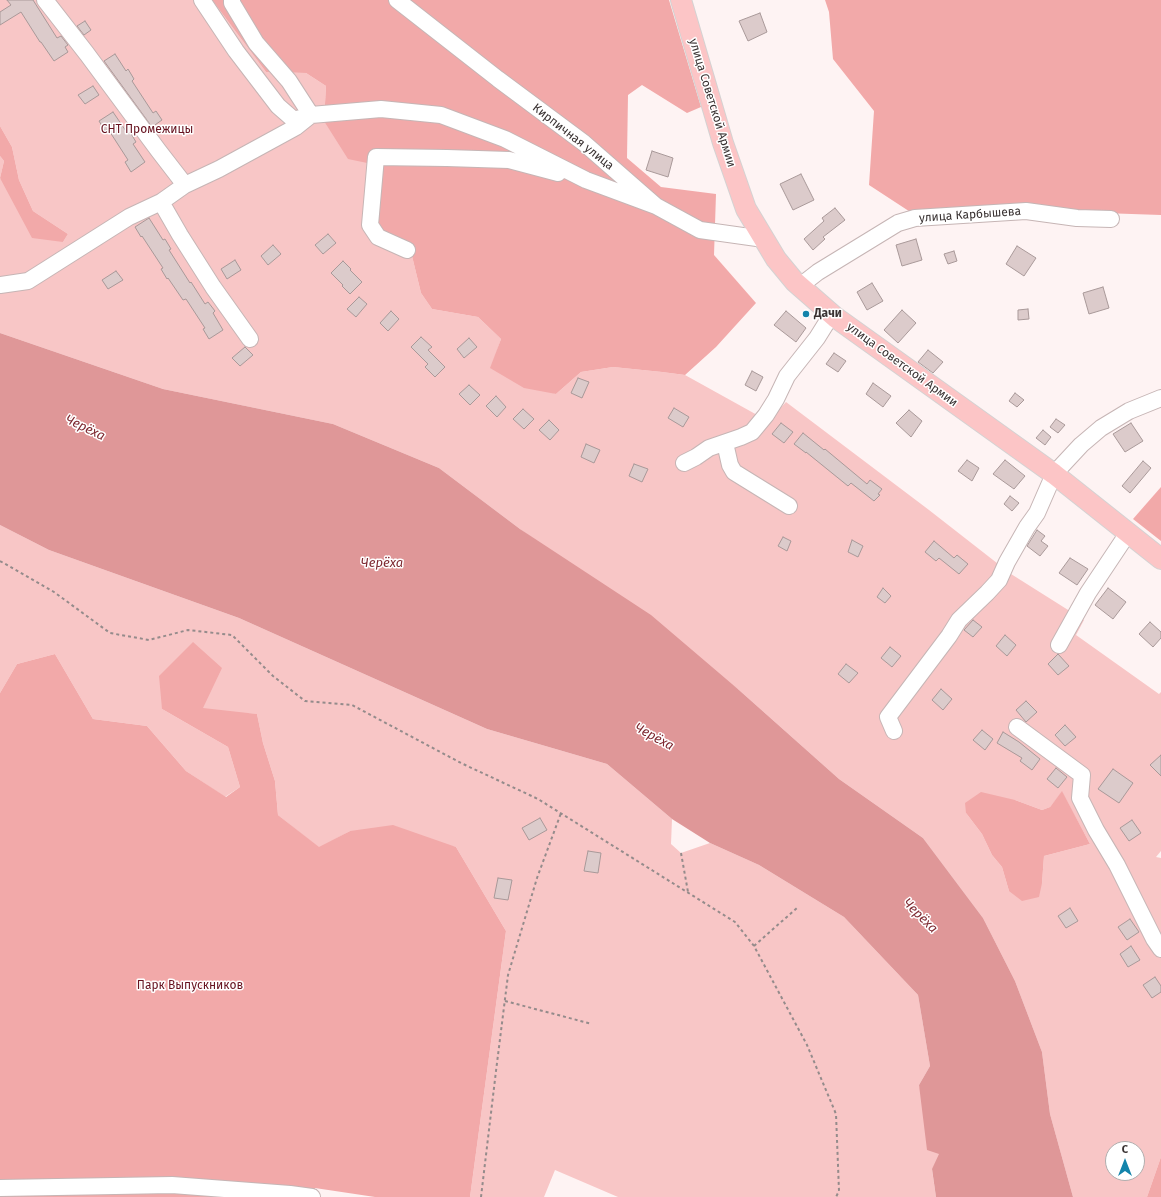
<!DOCTYPE html>
<meta charset="utf-8">
<style>
body{margin:0}
#map{position:relative;width:1161px;height:1197px;overflow:hidden;background:#fef3f3;font-family:"Fira Sans",sans-serif}
canvas{display:block}
.north{position:absolute;left:1105px;top:1141px;width:40px;height:40px;box-sizing:border-box;background:#fff;border:1px solid #b0adad;border-radius:50%;rotate:0deg;font-size:11px;font-weight:700;line-height:16px;text-align:center;color:#3a3333}
.north::after{content:'';display:block;margin:auto;width:14px;height:18px;background:#1384ab;clip-path:polygon(50% 0,100% 100%,50% 72%,0 100%)}
</style>
<div id="map">
<canvas width="1161" height="1197"></canvas>
<div class="north">С</div>
</div>
<script>
const g = document.querySelector('canvas').getContext('2d');
g.lineJoin = 'round';
function fill(path, color) { g.fillStyle = color; g.fill(path, 'evenodd'); }
const shape = rows => new Path2D(rows.map(r => 'M' + r).join(''));
function trace(path, color, width, dash) { g.strokeStyle = color; g.lineWidth = width; g.lineCap = dash ? 'butt' : 'round'; g.setLineDash(dash || []); g.stroke(path); }
function drawText(font, color, halo, rows, align = 'center') {
  g.font = font + ' "Fira Sans",sans-serif'; g.lineWidth = 3; g.setLineDash([]); g.textBaseline = 'middle'; g.strokeStyle = halo; g.fillStyle = color; for (const [text, x, y, turn = 0] of rows) {
    g.save(); g.translate(x, y); g.rotate((+turn || 0) * Math.PI / 180); g.textAlign = isNaN(turn) ? turn : align; if (halo) g.strokeText(text, 0, 0); g.fillText(text, 0, 0); g.restore();
  }
}
const green = shape([
 [0,0,212,0,266,72,306,73,326,86,324,121,377,165,411,252,421,293,432,309,478,317,501,339,491,368,556,394,581,372,613,367,662,372,685,375,768,421,786,402,929,510,1011,574,1084,620,1076,635,1159,694,1161,692,1161,851,1156,857,1161,858,1161,1157,1147,1197,1073,1197,1050,1114,1042,1052,1015,981,983,918,923,838,839,779,739,690,520,529,439,468,333,424,163,389,0,333,0,156,4,161,0,178,63,242,68,234,33,211,19,180,12,147,0,126],
 [1062,792,1090,844,1044,856,1042,883,1009,891,1002,867,992,855,982,834,966,813,1015,800,1042,810,1050,807],
 [1113,1149,1137,1149,1137,1173,1113,1173],
 [0,525,49,550,239,618,487,729,607,764,672,819,671,844,681,853,710,843,759,865,844,917,918,995,930,1066,919,1085,940,1154,932,1170,936,1197,618,1197,555,1170,544,1197,470,1197,506,931,456,847,350,831,319,848,278,815,275,781,263,743,257,714,162,709,228,747,240,787,225,797,186,771,147,726,93,719,55,654,17,664,0,693]
]);
const forest = shape([
 [212,0,669,0,701,107,687,113,642,85,628,95,627,158,661,187,716,194,714,255,756,303,716,347,685,375,662,372,613,367,581,372,556,394,524,388,490,368,501,339,478,317,432,309,421,293,411,252,372,225,377,165,348,159,324,121,326,86,306,73,266,72],
 [825,0,1161,0,1161,215,1044,211,921,219,869,185,874,111,833,59,829,12],
 [0,126,12,147,19,180,33,211,68,234,63,242,32,238,0,178,4,161,0,156],
 [1161,487,1161,541,1133,519],
 [193,642,222,668,203,708,257,714,263,743,275,781,278,815,319,847,350,831,393,825,456,847,506,931,470,1197,375,1197,315,1188,313,1197,0,1197,0,693,17,664,55,654,93,719,147,726,186,771,226,797,240,787,228,747,162,709,159,676],
 [1062,791,1090,844,1044,856,1042,883,1039,897,1022,901,1009,891,1002,867,992,855,982,834,966,813,965,803,981,792,1015,800,1042,810,1050,807],
 [1161,1157,1161,1197,1147,1197]
]);
const water = shape([
 [0,333,163,389,333,424,439,468,520,529,651,615,739,690,839,779,923,838,983,918,1015,981,1042,1052,1050,1114,1073,1197,936,1197,932,1169,939,1154,927,1150,919,1085,930,1066,918,995,844,917,759,865,710,843,672,819,607,764,487,729,239,618,49,550,0,525]
]);
const building = shape([
 [7,0,33,0,57,38,61,36,68,45,65,47,68,52,54,61,41,42,40,42,21,12,0,25,0,12,11,5,7,0],
 [760,13,767,32,748,41,739,21,760,13],
 [85,21,91,30,84,35,77,26,85,21],
 [115,54,126,71,128,69,134,79,132,81,153,113,156,111,162,120,152,127,104,61,115,54],
 [93,86,99,95,85,104,78,95,93,86],
 [113,112,128,134,130,132,136,142,133,144,145,162,131,172,125,162,128,160,108,129,105,131,99,121,113,112],
 [652,151,673,158,668,177,646,170,652,151],
 [801,174,814,200,793,210,780,184,801,174],
 [835,208,845,220,823,237,825,239,813,250,804,239,824,221,822,218,835,208],
 [149,218,163,240,165,239,171,249,169,250,190,283,191,282,205,304,208,302,215,311,213,313,223,330,209,339,203,329,205,328,186,299,183,300,168,278,167,279,161,269,163,268,142,236,141,237,135,227,149,218],
 [328,234,336,243,323,254,315,245,328,234],
 [916,239,922,260,902,266,896,245,916,239],
 [273,245,281,254,268,265,261,256,273,245],
 [1017,246,1036,258,1024,276,1006,264,1017,246],
 [954,251,957,261,948,264,944,254,954,251],
 [235,260,241,270,227,279,221,269,235,260],
 [343,261,351,269,350,270,362,282,350,294,342,286,343,285,331,273,343,261],
 [116,271,123,280,108,289,102,280,116,271],
 [872,283,883,301,867,310,857,292,872,283],
 [1103,287,1109,308,1089,314,1083,293,1103,287],
 [359,297,367,304,356,317,347,309,359,297],
 [1028,309,1029,319,1018,320,1018,310,1028,309],
 [902,310,916,323,898,343,884,330,902,310],
 [391,311,399,319,388,331,380,323,391,311],
 [786,311,806,328,796,342,774,325,786,311],
 [421,337,432,347,428,350,445,367,435,377,425,367,428,364,411,347,421,337],
 [469,338,477,347,464,358,457,349,469,338],
 [245,347,253,355,240,366,232,358,245,347],
 [928,350,943,362,933,373,918,362,928,350],
 [834,353,846,361,838,372,826,364,834,353],
 [752,371,763,377,756,391,745,385,752,371],
 [578,378,589,382,582,398,571,393,578,378],
 [873,383,891,396,883,407,866,394,873,383],
 [469,385,480,395,470,405,459,394,469,385],
 [1015,393,1024,400,1017,407,1009,401,1015,393],
 [496,396,506,407,497,417,486,406,496,396],
 [674,408,689,417,683,427,668,418,674,408],
 [523,409,534,419,524,429,513,419,523,409],
 [909,410,922,421,911,437,896,423,909,410],
 [1056,419,1065,425,1058,433,1050,427,1056,419],
 [549,420,559,430,550,440,539,430,549,420],
 [781,423,793,432,784,443,772,434,781,423],
 [1131,423,1143,441,1125,452,1113,434,1131,423],
 [1043,430,1051,437,1045,445,1036,438,1043,430],
 [803,433,824,450,825,449,867,484,870,480,882,489,878,494,880,495,874,501,851,483,848,486,806,452,806,453,794,444,803,433],
 [586,444,600,450,594,463,581,457,586,444],
 [967,460,979,468,972,481,958,471,967,460],
 [1005,460,1025,476,1014,489,993,474,1005,460],
 [1143,461,1151,468,1130,493,1122,486,1143,461],
 [634,464,648,469,642,482,629,476,634,464],
 [1010,496,1019,503,1012,511,1004,504,1010,496],
 [1037,530,1045,536,1041,541,1048,546,1040,556,1027,546,1037,530],
 [783,537,791,541,787,551,778,546,783,537],
 [852,540,863,546,858,557,848,552,852,540],
 [934,541,954,558,957,555,968,564,959,574,939,558,936,561,925,552,934,541],
 [1070,558,1088,569,1077,585,1059,573,1070,558],
 [883,588,891,596,885,603,877,597,883,588],
 [1108,588,1126,602,1113,619,1095,605,1108,588],
 [973,620,982,627,973,637,964,630,973,620],
 [1150,622,1161,632,1161,638,1153,647,1139,634,1150,622],
 [1005,635,1016,645,1007,656,996,646,1005,635],
 [890,647,901,656,892,667,881,658,890,647],
 [1058,654,1069,666,1058,675,1048,664,1058,654],
 [846,664,858,673,849,683,838,674,846,664],
 [941,689,952,699,943,710,932,700,941,689],
 [1026,701,1037,712,1026,722,1016,710,1026,701],
 [1065,725,1076,737,1065,746,1055,735,1065,725],
 [982,730,993,739,985,750,973,740,982,730],
 [1003,732,1019,742,1040,759,1032,770,1020,761,1022,758,997,743,1003,732],
 [1161,755,1161,776,1150,765,1161,755],
 [1056,768,1067,777,1058,788,1047,779,1056,768],
 [1113,769,1133,783,1119,803,1098,789,1113,769],
 [540,818,547,830,529,840,522,828,540,818],
 [1132,820,1141,833,1129,841,1120,828,1132,820],
 [588,851,601,853,598,873,584,871,588,851],
 [498,878,512,880,508,900,494,898,498,878],
 [1070,908,1078,921,1066,928,1058,916,1070,908],
 [1130,919,1139,932,1127,940,1118,927,1130,919],
 [1131,946,1140,960,1128,967,1120,954,1131,946],
 [1155,977,1161,986,1161,992,1152,998,1143,985,1155,977]
]);
const path = shape([
 [0,561,54,592,110,633,149,640,188,630,232,635,273,676,305,701,352,705,461,763,538,799,735,922,754,946,807,1045,836,1114,839,1191,836,1197],
 [681,853,688,892],
 [754,946,798,907],
 [505,1001,592,1024],
 [481,1197,496,1071,508,975,537,878,561,813]
]);
const minor = shape([
 [45,0,87,54,158,150,185,185],
 [202,0,236,51,278,106,294,120,311,115,289,81,256,43,232,3,232,0],
 [397,0,498,79,584,143,656,206,700,230,764,239],
 [161,202,180,235,213,287,250,339],
 [407,250,378,237,370,225,376,157,447,158,509,160,558,173],
 [0,285,28,281,129,217,161,202,185,185,219,169,296,127,311,115,381,109,441,115,505,139,586,180,656,206],
 [800,286,818,272,898,223,915,218,1026,211,1077,218,1111,219],
 [725,443,730,465,734,472,789,506],
 [684,463,696,457,709,448,741,437,752,432,766,415,776,399,787,376,817,338,832,314],
 [1059,645,1088,593,1128,533],
 [1017,727,1082,775,1080,798,1096,830,1117,865,1154,939,1161,949],
 [894,731,888,717,949,636,959,620,987,593,999,580,1007,562,1027,527,1037,513,1054,474,1081,445,1101,428,1129,411,1161,398],
 [0,1188,172,1185,290,1194,312,1197]
]);
const major = shape([
 [681,0,723,143,746,209,776,259,795,282,835,317,1054,474,1161,559]
]);
const markers = [
 [806,314,4,"#1384ab"]
];
const streetNames = [
 ["улица Советской Армии",712,103,73],
 ["Кирпичная улица",573,137,38],
 ["улица Карбышева",970,215,-4],
 ["улица Советской Армии",902,365,36]
];
const parkNames = [
 ["СНТ Промежицы",147,130],
 ["Парк Выпускников",190,986]
];
const poiNames = [
 ["Дачи",814,314]
];
const waterNames = [
 ["Черёха",85,428,26],
 ["Черёха",382,563],
 ["Черёха",654,737,29],
 ["Черёха",920,916,45]
];
fill(green, '#f8c6c6');
fill(forest, '#f2a9a9');
fill(water, '#df9798');
fill(building, '#dccbcb');
trace(building, '#a99999', 1);
trace(minor, '#c6b5b5', 18);
trace(major, '#d4d2d2', 22);
trace(path, '#948b8b', 2, [3, 3]);
trace(minor, '#fff', 16);
trace(major, '#fcc5c6', 20);
for (const [x, y, r, color] of markers) { const dot = new Path2D(); dot.arc(x, y, r, 0, 2 * Math.PI); g.fillStyle = color; g.fill(dot); trace(dot, '#fff', 1.5); }
drawText('12px', '#3a3333', '#fff', streetNames);
drawText('12px', '#66111e', '#fff', parkNames);
drawText('bold 12px', '#3a3333', '#fff', poiNames, 'left');
drawText('italic 13px', '#7e2931', '#fff', waterNames);
</script>
